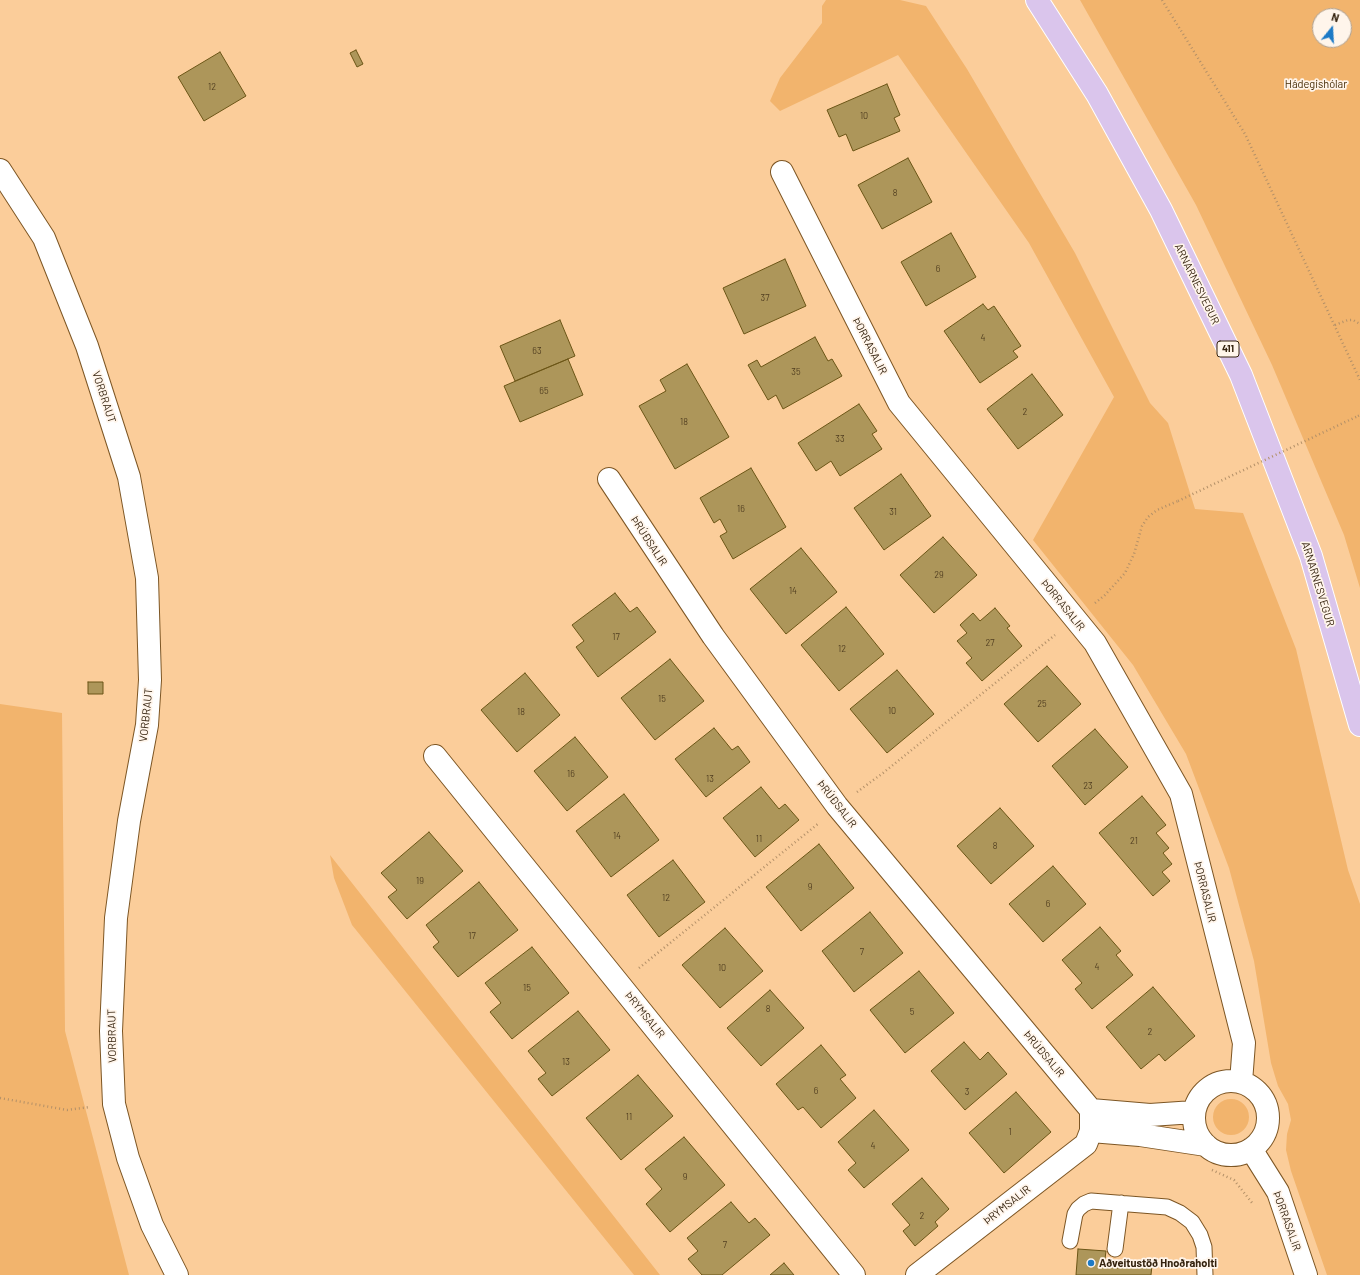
<!DOCTYPE html>
<meta charset="utf-8">
<style>
body{margin:0}
#map{position:relative;width:1360px;height:1275px;overflow:hidden;background:#fbcd9a;font-family:Barlow,sans-serif}
canvas{display:block}
.north{position:absolute;left:1312px;top:8px;width:40px;height:40px;box-sizing:border-box;background:#fff5eb;border:1px solid #aea193;border-radius:50%;rotate:18deg;font-size:11px;font-weight:700;line-height:16px;text-align:center;color:#34220e}
.north::after{content:'';display:block;margin:auto;width:14px;height:18px;background:#1d7ac6;clip-path:polygon(50% 0,100% 100%,50% 72%,0 100%)}
</style>
<div id="map">
<canvas width="1360" height="1275"></canvas>
<div class="north">N</div>
</div>
<script>
const g = document.querySelector('canvas').getContext('2d');
g.lineJoin = 'round';
function fill(path, color) { g.fillStyle = color; g.fill(path, 'evenodd'); }
const shape = rows => new Path2D(rows.map(r => 'M' + r).join(''));
function trace(path, color, width, dash) { g.strokeStyle = color; g.lineWidth = width; g.lineCap = dash ? 'butt' : 'round'; g.setLineDash(dash || []); g.stroke(path); }
function drawText(font, color, halo, rows, align = 'center') {
  g.font = font + ' Barlow,sans-serif'; g.lineWidth = 3.5; g.setLineDash([]); g.textBaseline = 'middle'; g.strokeStyle = halo; g.fillStyle = color; for (const [text, x, y, turn = 0] of rows) {
    g.save(); g.translate(x, y); g.rotate((+turn || 0) * Math.PI / 180); g.textAlign = isNaN(turn) ? turn : align; if (halo) g.strokeText(text, 0, 0); g.fillText(text, 0, 0); g.restore();
  }
}
const green = shape([
 [826,0,900,0,926,6,967,69,1075,253,1150,403,1168,423,1195,509,1243,513,1296,649,1348,870,1360,904,1360,1275,1327,1275,1291,1171,1286,1150,1287,1134,1291,1120,1288,1104,1278,1086,1271,1063,1254,961,1229,868,1186,754,1133,665,1033,540,1114,397,1029,243,898,55,780,111,770,101,780,78,822,23,822,6],
 [1080,0,1360,0,1360,588,1344,535,1272,365,1196,205],
 [1320,16,1344,16,1344,40,1320,40],
 [0,704,62,713,65,1031,129,1275,0,1275],
 [330,855,660,1275,634,1275,352,925,334,878],
 '1213 1117a18 18 0 1 1 36 0a18 18 0 1 1-36 0Z'
]);
const building = shape([
 [356,50,363,64,357,67,350,53,356,50],
 [220,52,246,96,204,121,178,77,220,52],
 [887,84,900,115,894,118,900,131,853,151,846,134,839,137,827,110,887,84],
 [908,158,932,202,882,229,858,185,908,158],
 [951,233,976,277,926,306,901,262,951,233],
 [785,259,806,306,744,334,723,288,785,259],
 [983,304,988,310,994,306,1021,346,1013,351,1018,357,980,383,944,331,983,304],
 [560,320,575,356,515,381,500,346,560,320],
 [815,337,828,361,832,359,842,376,783,409,776,395,768,400,748,365,757,360,761,367,815,337],
 [568,359,583,395,520,422,504,386,568,359],
 [687,364,729,437,675,469,639,406,666,391,660,380,687,364],
 [1032,374,1063,415,1018,449,987,409,1032,374],
 [859,404,877,431,872,434,882,449,840,476,831,461,816,471,798,443,859,404],
 [751,468,786,527,733,559,720,536,727,532,720,519,714,523,700,498,751,468],
 [901,474,931,516,884,550,854,508,901,474],
 [943,537,977,575,934,613,900,575,943,537],
 [801,548,837,592,786,634,750,589,801,548],
 [615,593,630,612,637,607,656,632,598,677,576,647,584,641,572,625,615,593],
 [846,607,884,654,839,691,801,645,846,607],
 [995,608,1010,626,1007,628,1022,646,982,681,966,663,972,658,957,641,967,633,960,625,973,613,980,621,995,608],
 [670,659,704,701,655,740,621,698,670,659],
 [1047,666,1081,704,1038,742,1004,704,1047,666],
 [897,670,934,714,887,753,850,709,897,670],
 [525,673,560,715,517,752,481,710,525,673],
 [88,682,103,682,103,694,88,694,88,682],
 [714,728,732,750,738,746,750,762,706,797,675,759,714,728],
 [1095,729,1128,767,1085,805,1052,766,1095,729],
 [575,737,608,777,567,811,534,771,575,737],
 [761,787,779,809,785,804,799,820,755,857,723,818,761,787],
 [624,794,659,840,611,877,576,831,624,794],
 [1142,796,1166,825,1156,833,1169,848,1163,853,1172,864,1162,872,1170,881,1153,896,1099,833,1142,796],
 [1000,808,1034,846,991,884,957,846,1000,808],
 [429,832,463,871,407,919,388,897,397,890,381,873,429,832],
 [819,844,854,888,801,931,766,887,819,844],
 [673,860,705,902,659,937,627,895,673,860],
 [1053,866,1086,904,1043,942,1009,904,1053,866],
 [479,882,518,930,458,977,433,947,439,942,426,925,479,882],
 [870,912,903,953,854,992,822,951,870,912],
 [1100,927,1121,951,1116,955,1133,975,1092,1009,1075,989,1082,983,1062,960,1100,927],
 [725,928,763,971,720,1008,682,965,725,928],
 [532,947,569,993,512,1039,490,1012,501,1003,485,983,532,947],
 [919,971,954,1013,905,1053,870,1010,919,971],
 [1153,987,1195,1036,1165,1061,1159,1054,1141,1069,1106,1027,1153,987],
 [770,990,804,1028,761,1066,727,1028,770,990],
 [578,1011,610,1050,552,1096,538,1079,546,1073,528,1051,578,1011],
 [964,1042,980,1060,988,1052,1007,1074,965,1110,931,1071,964,1042],
 [821,1045,846,1075,840,1079,856,1098,821,1128,803,1107,798,1110,776,1084,821,1045],
 [638,1075,673,1116,621,1160,586,1118,638,1075],
 [1016,1092,1051,1132,1004,1173,969,1133,1016,1092],
 [874,1110,909,1150,864,1188,848,1170,856,1163,838,1142,874,1110],
 [684,1137,725,1185,670,1232,646,1204,662,1189,645,1169,684,1137],
 [922,1178,949,1209,935,1222,938,1226,915,1246,903,1231,910,1225,892,1204,922,1178],
 [731,1202,749,1223,755,1218,770,1235,722,1275,702,1275,688,1259,698,1251,687,1238,731,1202],
 [1078,1249,1106,1251,1104,1267,1118,1268,1118,1262,1152,1265,1151,1275,1076,1275,1078,1249],
 [784,1263,794,1275,770,1275,784,1263]
]);
const path = shape([
 [1162,0,1245,134,1360,380],
 [1335,325,1348,320,1353,320,1360,324],
 [1358,416,1360,415],
 [1095,603,1105,595,1125,573,1134,554,1142,526,1148,517,1157,510,1178,501],
 [857,792,883,773,1055,635],
 [639,968,819,823],
 [0,1098,67,1110,90,1107],
 [1212,1170,1234,1180,1253,1204]
]);
const service = shape([
 [1070,1241,1075,1214,1078,1209,1084,1204,1091,1201,1167,1207,1180,1213,1192,1222,1200,1235,1204,1247,1205,1275],
 [1115,1249,1121,1203]
]);
const minor = shape([
 [0,170,44,238,87,346,129,477,147,578,150,680,147,725,129,821,116,918,111,1031,114,1104,128,1158,152,1225,177,1275],
 [782,172,899,403,1095,643,1181,794,1244,1043,1241,1082],
 [609,479,713,636,837,806,1091,1110,1091,1131,1086,1144,917,1275],
 [435,756,854,1275],
 '1194 1118a37 37 0 1 1 74 0a37 37 0 1 1-74 0Z',
 [1091,1110,1150,1115,1194,1112],
 [1091,1131,1140,1135,1206,1145],
 [1251,1149,1278,1192,1306,1275]
]);
const primary = shape([
 [1037,0,1097,94,1161,210,1241,375,1311,556,1360,725]
]);
const pathBridge = shape([
 [1178,501,1358,416]
]);
const markers = [
 [1091,1263,4,"#1d7ac6"]
];
const numberNames = [
 ["12",212,87],
 ["10",864,116],
 ["8",895,193],
 ["6",938,269],
 ["37",765,298],
 ["4",983,338],
 ["63",537,351],
 ["35",796,372],
 ["65",544,391],
 ["2",1025,412],
 ["18",684,422],
 ["33",840,439],
 ["16",741,509],
 ["31",893,512],
 ["29",939,575],
 ["14",793,591],
 ["17",616,637],
 ["27",990,643],
 ["12",842,649],
 ["15",662,699],
 ["25",1042,704],
 ["10",892,711],
 ["18",521,712],
 ["16",571,774],
 ["13",710,779],
 ["23",1088,786],
 ["14",617,836],
 ["11",759,839],
 ["21",1134,841],
 ["8",995,846],
 ["19",420,881],
 ["9",810,887],
 ["12",666,898],
 ["6",1048,904],
 ["17",472,936],
 ["7",862,952],
 ["4",1097,967],
 ["10",722,968],
 ["15",527,988],
 ["8",768,1009],
 ["5",912,1012],
 ["2",1150,1032],
 ["13",566,1062],
 ["6",816,1091],
 ["3",967,1092],
 ["11",629,1117],
 ["1",1010,1132],
 ["4",873,1146],
 ["9",685,1177],
 ["2",922,1216],
 ["7",725,1245]
];
const shields = [
 [1228,349,22]
];
const shieldNames = [
 ["411",1228,349]
];
const parkNames = [
 ["Hádegishólar",1316,84]
];
const streetNames = [
 ["ARNARNESVEGUR",1197,284,64],
 ["ÞORRASALIR",870,346,63],
 ["VORBRAUT",104,397,72],
 ["ÞRÚÐSALIR",649,541,57],
 ["ARNARNESVEGUR",1318,584,73],
 ["ÞORRASALIR",1063,605,51],
 ["VORBRAUT",146,715,-84],
 ["ÞRÚÐSALIR",837,804,52],
 ["ÞORRASALIR",1205,892,76],
 ["ÞRYMSALIR",645,1015,51],
 ["VORBRAUT",112,1036,-91],
 ["ÞRÚÐSALIR",1044,1054,50],
 ["ÞRYMSALIR",1007,1205,-38],
 ["ÞORRASALIR",1287,1221,70]
];
const poiNames = [
 ["Aðveitustöð Hnoðraholti",1099,1263]
];
fill(green, '#f2b46d');
fill(building, '#ad965a');
trace(building, '#6b5516', 1);
trace(service, '#7d5624', 17);
trace(minor, '#7d5624', 24);
trace(primary, '#fff', 24);
trace(path, '#b39068', 2.5, [1, 3]);
trace(service, '#fff', 15);
trace(minor, '#fff', 22);
trace(primary, '#dac5ec', 22);
trace(pathBridge, '#b39068', 2.5, [1, 3]);
for (const [x, y, r, color] of markers) { const dot = new Path2D(); dot.arc(x, y, r, 0, 2 * Math.PI); g.fillStyle = color; g.fill(dot); trace(dot, '#fff5eb', 1.5); }
drawText('9px', '#523f21', null, numberNames);
for (const [x, y, w] of shields) { const box = new Path2D(); box.roundRect(x - w / 2, y - 8, w, 16, 3); g.fillStyle = '#fff5eb'; g.fill(box); trace(box, '#34220e', 1); }
drawText('bold 10px', '#34220e', null, shieldNames);
drawText('11px', '#462b05', '#fff5eb', parkNames);
drawText('11px', '#34220e', '#fff5eb', streetNames);
drawText('bold 11px', '#34220e', '#fff5eb', poiNames, 'left');
</script>
